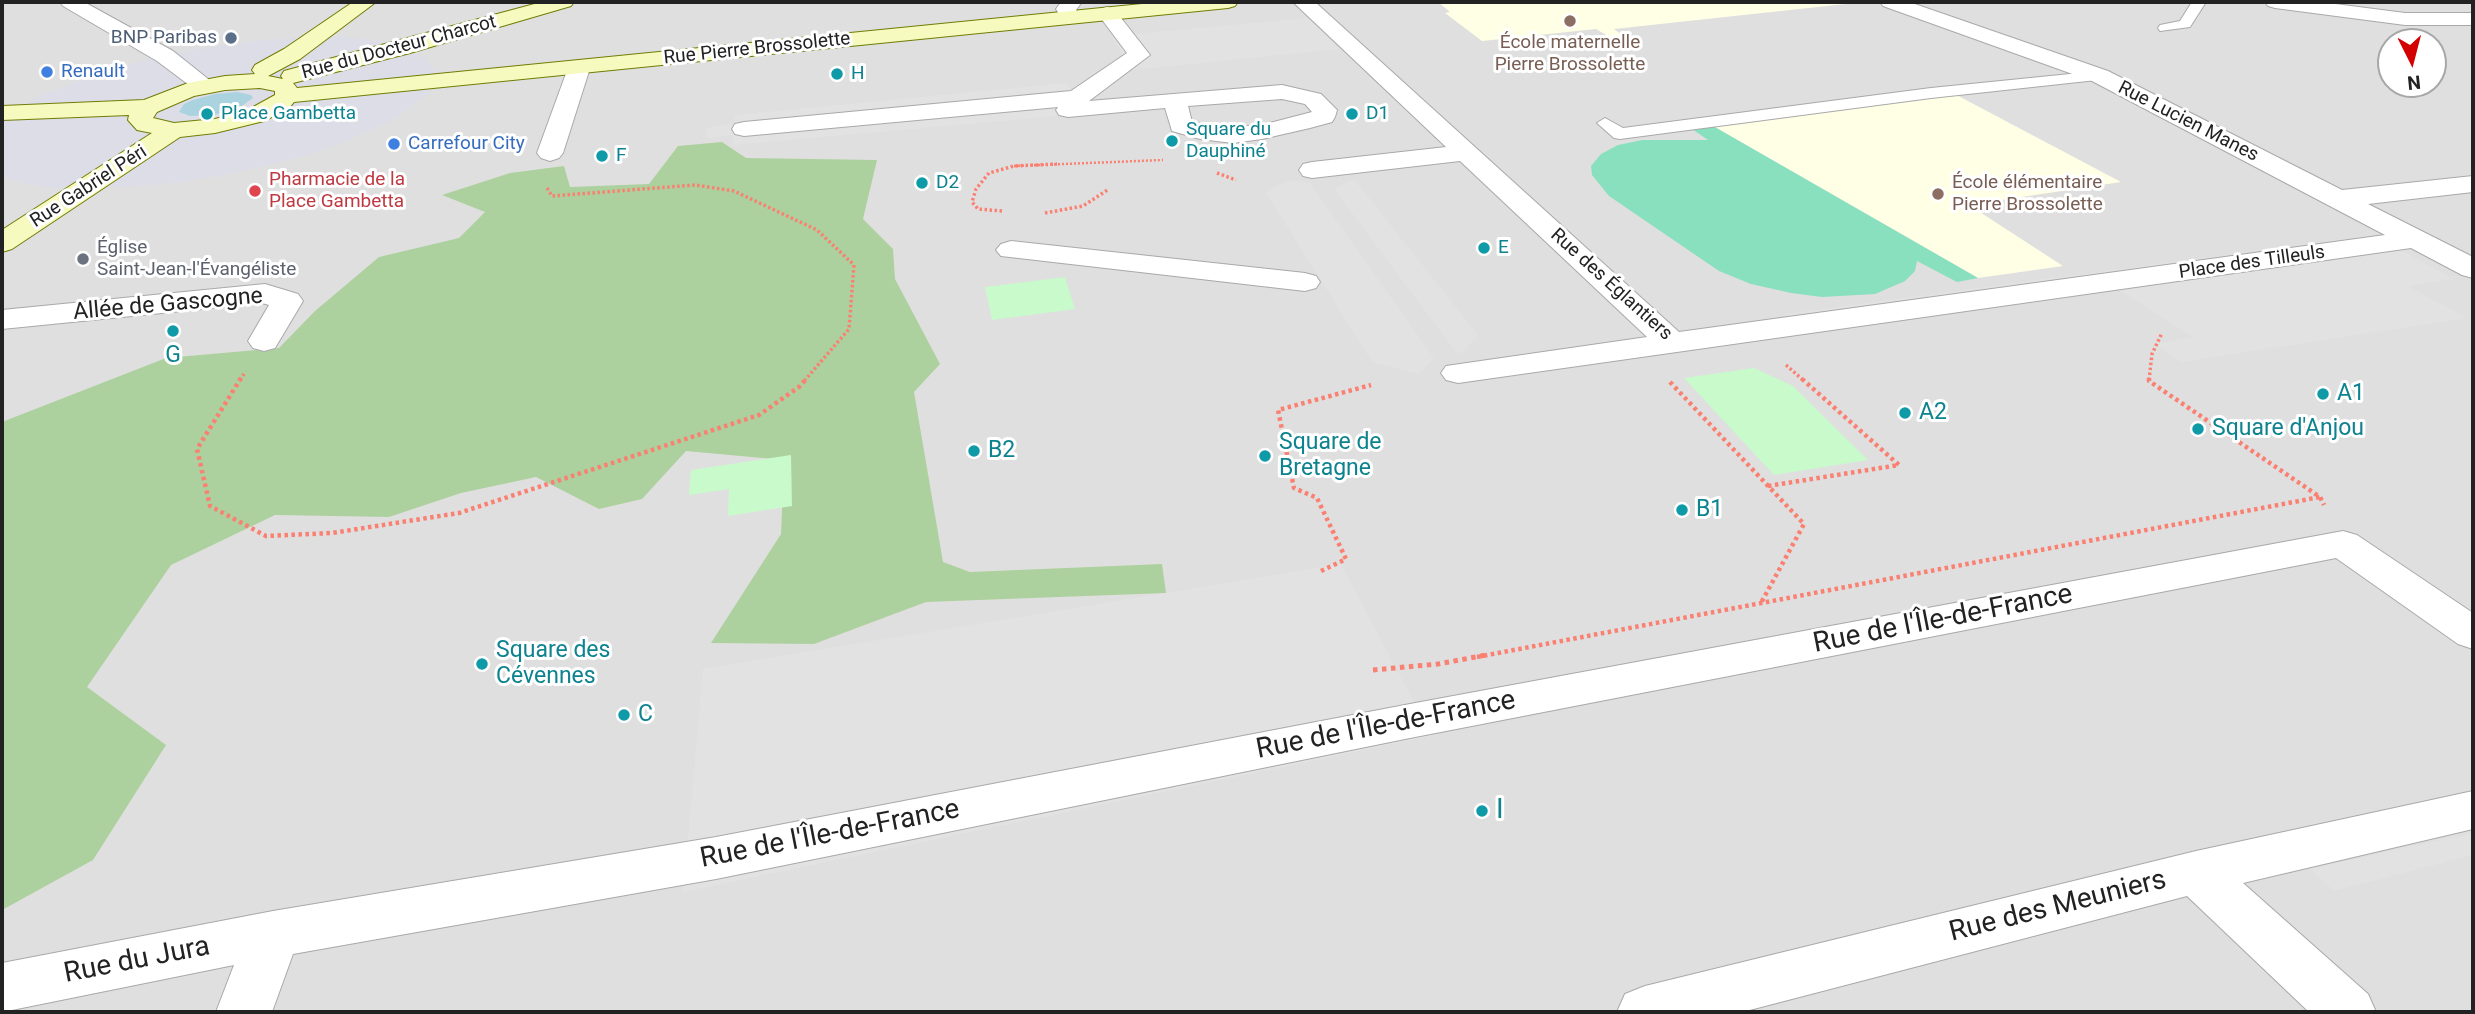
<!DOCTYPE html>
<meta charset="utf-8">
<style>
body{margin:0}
#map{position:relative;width:2475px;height:1014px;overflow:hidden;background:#f2efe9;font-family:Roboto,sans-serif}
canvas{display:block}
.frame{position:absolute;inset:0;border:4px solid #222;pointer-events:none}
.north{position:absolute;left:2377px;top:28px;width:70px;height:70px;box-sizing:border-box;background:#fff;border:2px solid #a7a7a7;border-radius:50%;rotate:174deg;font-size:19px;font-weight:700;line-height:28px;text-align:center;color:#222}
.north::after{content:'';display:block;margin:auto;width:24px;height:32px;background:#d40000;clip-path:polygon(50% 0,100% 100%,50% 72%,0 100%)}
</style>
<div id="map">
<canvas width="2475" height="1014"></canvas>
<div class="frame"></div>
<div class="north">N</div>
</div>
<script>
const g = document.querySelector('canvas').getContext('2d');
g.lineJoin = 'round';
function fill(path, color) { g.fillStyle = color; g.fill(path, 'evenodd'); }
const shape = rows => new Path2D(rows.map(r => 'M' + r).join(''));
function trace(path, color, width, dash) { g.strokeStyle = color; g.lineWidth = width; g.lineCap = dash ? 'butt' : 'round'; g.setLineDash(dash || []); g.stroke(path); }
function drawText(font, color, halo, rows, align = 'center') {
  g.font = font + ' Roboto,sans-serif'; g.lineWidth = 6; g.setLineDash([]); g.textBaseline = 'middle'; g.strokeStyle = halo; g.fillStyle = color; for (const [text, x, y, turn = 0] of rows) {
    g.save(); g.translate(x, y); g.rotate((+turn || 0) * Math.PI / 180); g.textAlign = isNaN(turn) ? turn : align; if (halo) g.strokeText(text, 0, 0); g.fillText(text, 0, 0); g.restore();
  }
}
const residential = shape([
 [2,2,2473,2,2473,1012,2,1012],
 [2391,42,2433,42,2433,84,2391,84]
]);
const education = shape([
 [1438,2,1864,2,1614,29,1626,38,1613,39,1596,29,1482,41,1445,13,1450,12],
 [1949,91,2121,182,1969,205,2063,266,1978,278,1713,126]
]);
const forest = shape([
 [722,142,746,158,877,160,863,219,893,249,895,279,940,364,914,392,943,562,970,572,1162,564,1166,593,926,602,814,644,711,643,781,534,784,460,686,451,642,499,599,509,536,477,461,493,389,517,275,515,171,565,87,687,166,745,93,860,2,910,2,422,166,358,279,348,315,311,379,257,459,238,485,212,442,195,510,173,564,166,570,187,649,184,678,146]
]);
const park = shape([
 [1065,277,1075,309,992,320,985,287],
 [1754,368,1793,386,1868,460,1774,475,1684,378],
 [791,455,792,506,728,516,729,489,689,495,691,470]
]);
const pitch = shape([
 [1713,126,1978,278,1957,282,1917,261,1915,271,1905,281,1875,294,1822,297,1791,293,1751,284,1719,271,1609,196,1592,175,1591,166,1601,154,1618,145,1642,140,1708,140,1692,129]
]);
const parking = shape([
 [1309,18,1339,49,1132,70,1111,36],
 [1067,83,1077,98,1058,116,732,145,733,135,706,138,706,128,734,123,735,115],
 [1354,179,1478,335,1462,354,1454,350,1334,189],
 [1294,180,1310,183,1434,358,1419,374,1372,362,1266,193,1277,185],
 [2373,235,2454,279,2408,286,2467,318,2181,362,2155,344,2192,337,2101,278,1791,322,1785,314],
 [1341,564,1432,736,683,892,703,669],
 [2473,833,2473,855,2334,891,2310,869]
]);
const plaza = shape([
 [340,36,395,43,425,58,436,72,427,94,393,120,340,144,302,157,225,175,174,183,106,188,53,188,16,182,2,175,2,121,36,98,81,80,138,62,196,49,263,40]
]);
const water = shape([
 [237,92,251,95,253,98,236,110,213,115,190,116,179,112,184,104,193,100,215,94]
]);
const pathFar3 = shape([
 [1014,166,1163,160]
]);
const pathFar2 = shape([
 [1217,173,1236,180],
 [547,188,552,196,695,185,734,191,817,230,854,265,849,329,805,380],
 [1002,211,978,209,972,202,976,189,989,173,1014,166,1057,164],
 [1045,213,1083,206,1109,189],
 [1786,365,1803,380],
 [240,380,244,374],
 [2149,380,2152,354,2162,333]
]);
const pathFar1 = shape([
 [241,378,197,449,210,506,266,536,332,533,459,513,759,415,799,387,807,378],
 [2149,378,2149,381,2320,497,2324,505],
 [1670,382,1804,524,1761,603],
 [1768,486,1899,465,1801,378],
 [1321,571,1346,559,1317,498,1294,488,1278,410,1371,385],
 [1477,657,2320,497]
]);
const path = shape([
 [1373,670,1438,664,1486,655]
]);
const lane = shape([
 [2192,2,2206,2,2190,27,2160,31,2158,28,2160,25,2180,21,2192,2],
 [2100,71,2108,76,2106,79,1931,98,1620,139,1614,138,1597,123,1605,118,1623,128,1931,88,2100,71]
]);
const street = shape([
 [60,2,84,2,173,51,217,86,213,91,205,93,197,91,157,61,63,6,60,2],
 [1061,2,1082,2,1076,10,1079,16,1076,20,1062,20,1056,9,1061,2],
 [1293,2,1315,2,1679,332,2385,235,2092,81,1883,6,1880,2,1909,2,2108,71,2342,190,2473,176,2473,192,2368,204,2473,257,2473,278,2462,275,2411,248,1458,383,1446,380,1441,373,1446,366,1647,337,1460,161,1312,178,1303,176,1299,170,1303,164,1312,162,1446,147,1293,2],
 [2265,2,2320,2,2405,13,2473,13,2473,25,2405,25,2275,8,2268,6,2265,2],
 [1107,7,1114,9,1150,55,1089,101,1282,85,1321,94,1337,110,1335,117,1332,122,1310,128,1262,139,1233,143,1200,139,1172,131,1165,108,1068,117,1059,115,1056,110,1058,107,744,136,735,134,732,129,735,124,744,122,1071,91,1127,53,1097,13,1100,9,1107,7],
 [1282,99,1305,104,1312,112,1262,125,1233,127,1192,122,1188,106,1282,99],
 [579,61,587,63,590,68,563,153,559,158,550,161,541,158,537,153,568,68,571,63,579,61],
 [1011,241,1305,273,1316,276,1320,282,1316,288,1305,291,1001,256,996,250,1001,244,1011,241],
 [265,284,298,294,303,301,275,348,264,351,253,348,248,341,269,305,262,303,2,329,2,310,265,284],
 [2343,531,2357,535,2473,613,2473,649,2458,644,2336,558,1410,738,716,879,293,954,272,1012,216,1012,234,965,2,1012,2,963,273,911,716,837,1410,704,2343,531],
 [2473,791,2473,829,2243,883,2368,994,2376,1012,2309,1012,2187,896,1742,1012,1617,1012,1625,994,1645,986,2196,851,2473,791]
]);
const secondary = shape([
 [353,2,376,2,300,59,268,76,283,79,281,76,284,71,542,2,574,2,571,6,410,53,293,83,297,88,1162,2,1238,2,1235,6,1228,8,294,102,289,108,264,121,215,133,180,137,12,249,2,252,2,230,152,133,137,130,128,120,129,115,2,120,2,106,144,100,188,83,225,76,255,74,252,70,255,65,284,49,353,2],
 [260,88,275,91,275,95,246,111,215,119,174,123,153,118,157,112,194,96,225,90,260,88]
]);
const markers = [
 [1570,21,7,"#8d6e63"],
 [231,38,7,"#5c6f8a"],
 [47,72,7,"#3f7fe0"],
 [837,74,7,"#0f9aa8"],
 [207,114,7,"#0f9aa8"],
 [1352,114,7,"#0f9aa8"],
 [1172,141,7,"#0f9aa8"],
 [394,144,7,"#3f7fe0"],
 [602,156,7,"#0f9aa8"],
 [922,183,7,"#0f9aa8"],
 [255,191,7,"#e0444e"],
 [1938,194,7,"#8d6e63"],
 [1484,248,7,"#0f9aa8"],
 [83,259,7,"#6b7280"],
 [173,331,7,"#0f9aa8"],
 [2323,394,7,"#0f9aa8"],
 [1905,413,7,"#0f9aa8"],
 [2198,429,7,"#0f9aa8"],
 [974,451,7,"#0f9aa8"],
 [1265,456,7,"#0f9aa8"],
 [1682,510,7,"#0f9aa8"],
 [482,664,7,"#0f9aa8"],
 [624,715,7,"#0f9aa8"],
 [1482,811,7,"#0f9aa8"]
];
const farServicenames = [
 ["BNP Paribas",217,38]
];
const farEducationnames = [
 ["École maternelle",1570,43],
 ["Pierre Brossolette",1570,65],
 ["École élémentaire",1952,183,"left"],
 ["Pierre Brossolette",1952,205,"left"]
];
const farStreetnames = [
 ["Rue du Docteur Charcot",399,48,-15],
 ["Rue Pierre Brossolette",757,49,-6],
 ["Rue Lucien Manes",2188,122,27],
 ["Rue Gabriel Péri",89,187,-33],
 ["Place des Tilleuls",2252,263,-8],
 ["Rue des Églantiers",1611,285,42]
];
const farShopnames = [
 ["Renault",61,72],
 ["Carrefour City",408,144]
];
const farCulturenames = [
 ["H",851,74],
 ["Place Gambetta",221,114],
 ["D1",1366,114],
 ["Square du",1186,130],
 ["Dauphiné",1186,152],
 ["F",616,156],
 ["D2",936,183],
 ["E",1498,248]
];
const farHealthnames = [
 ["Pharmacie de la",269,180],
 ["Place Gambetta",269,202]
];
const farWorshipnames = [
 ["Église",97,248],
 ["Saint-Jean-l'Évangéliste",97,270]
];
const streetNames = [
 ["Allée de Gascogne",168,305,-5]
];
const cultureNames = [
 ["G",173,356,"center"],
 ["A1",2337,394],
 ["A2",1919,413],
 ["Square d'Anjou",2212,429],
 ["Square de",1279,443],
 ["Bretagne",1279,469],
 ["B2",988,451],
 ["B1",1696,510],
 ["Square des",496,651],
 ["Cévennes",496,677],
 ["C",638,715]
];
const nearStreetnames = [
 ["Rue de l'Île-de-France",1943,620,-11],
 ["Rue de l'Île-de-France",1386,726,-11],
 ["Rue de l'Île-de-France",830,835,-11],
 ["Rue des Meuniers",2058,907,-14],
 ["Rue du Jura",137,961,-11]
];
const nearCulturenames = [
 ["I",1496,811]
];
fill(residential, '#e0dfdf');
fill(education, '#ffffe5');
fill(forest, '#add19e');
fill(park, '#c8facc');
fill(pitch, '#88e0be');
fill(parking, '#e2e2e2');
fill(plaza, '#dddde8');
fill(water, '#aad3df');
trace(lane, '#a9a9a9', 2);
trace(street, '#a9a9a9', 2);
trace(secondary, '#707d05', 2);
trace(pathFar3, '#fa8072', 2.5, [2, 2]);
trace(pathFar2, '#fa8072', 3.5, [2.5, 2.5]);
trace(pathFar1, '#fa8072', 4.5, [3.5, 3.5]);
trace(path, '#fa8072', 5, [4.5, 4.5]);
fill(lane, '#fff');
fill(street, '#fff');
fill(secondary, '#f7fabf');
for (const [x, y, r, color] of markers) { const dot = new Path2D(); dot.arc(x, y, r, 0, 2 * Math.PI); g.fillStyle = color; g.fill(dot); trace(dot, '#fff', 2.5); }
drawText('19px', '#4e5e75', '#fff', farServicenames, 'right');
drawText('19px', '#785e54', '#fff', farEducationnames);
drawText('19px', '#222', '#fff', farStreetnames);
drawText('19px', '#366cbe', '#fff', farShopnames, 'left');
drawText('19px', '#0d838f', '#fff', farCulturenames, 'left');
drawText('19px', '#be3a42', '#fff', farHealthnames, 'left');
drawText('19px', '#5b616d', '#fff', farWorshipnames, 'left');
drawText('23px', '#222', '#fff', streetNames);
drawText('23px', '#0d838f', '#fff', cultureNames, 'left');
drawText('28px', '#222', '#fff', nearStreetnames);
drawText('28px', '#0d838f', '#fff', nearCulturenames, 'left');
</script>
